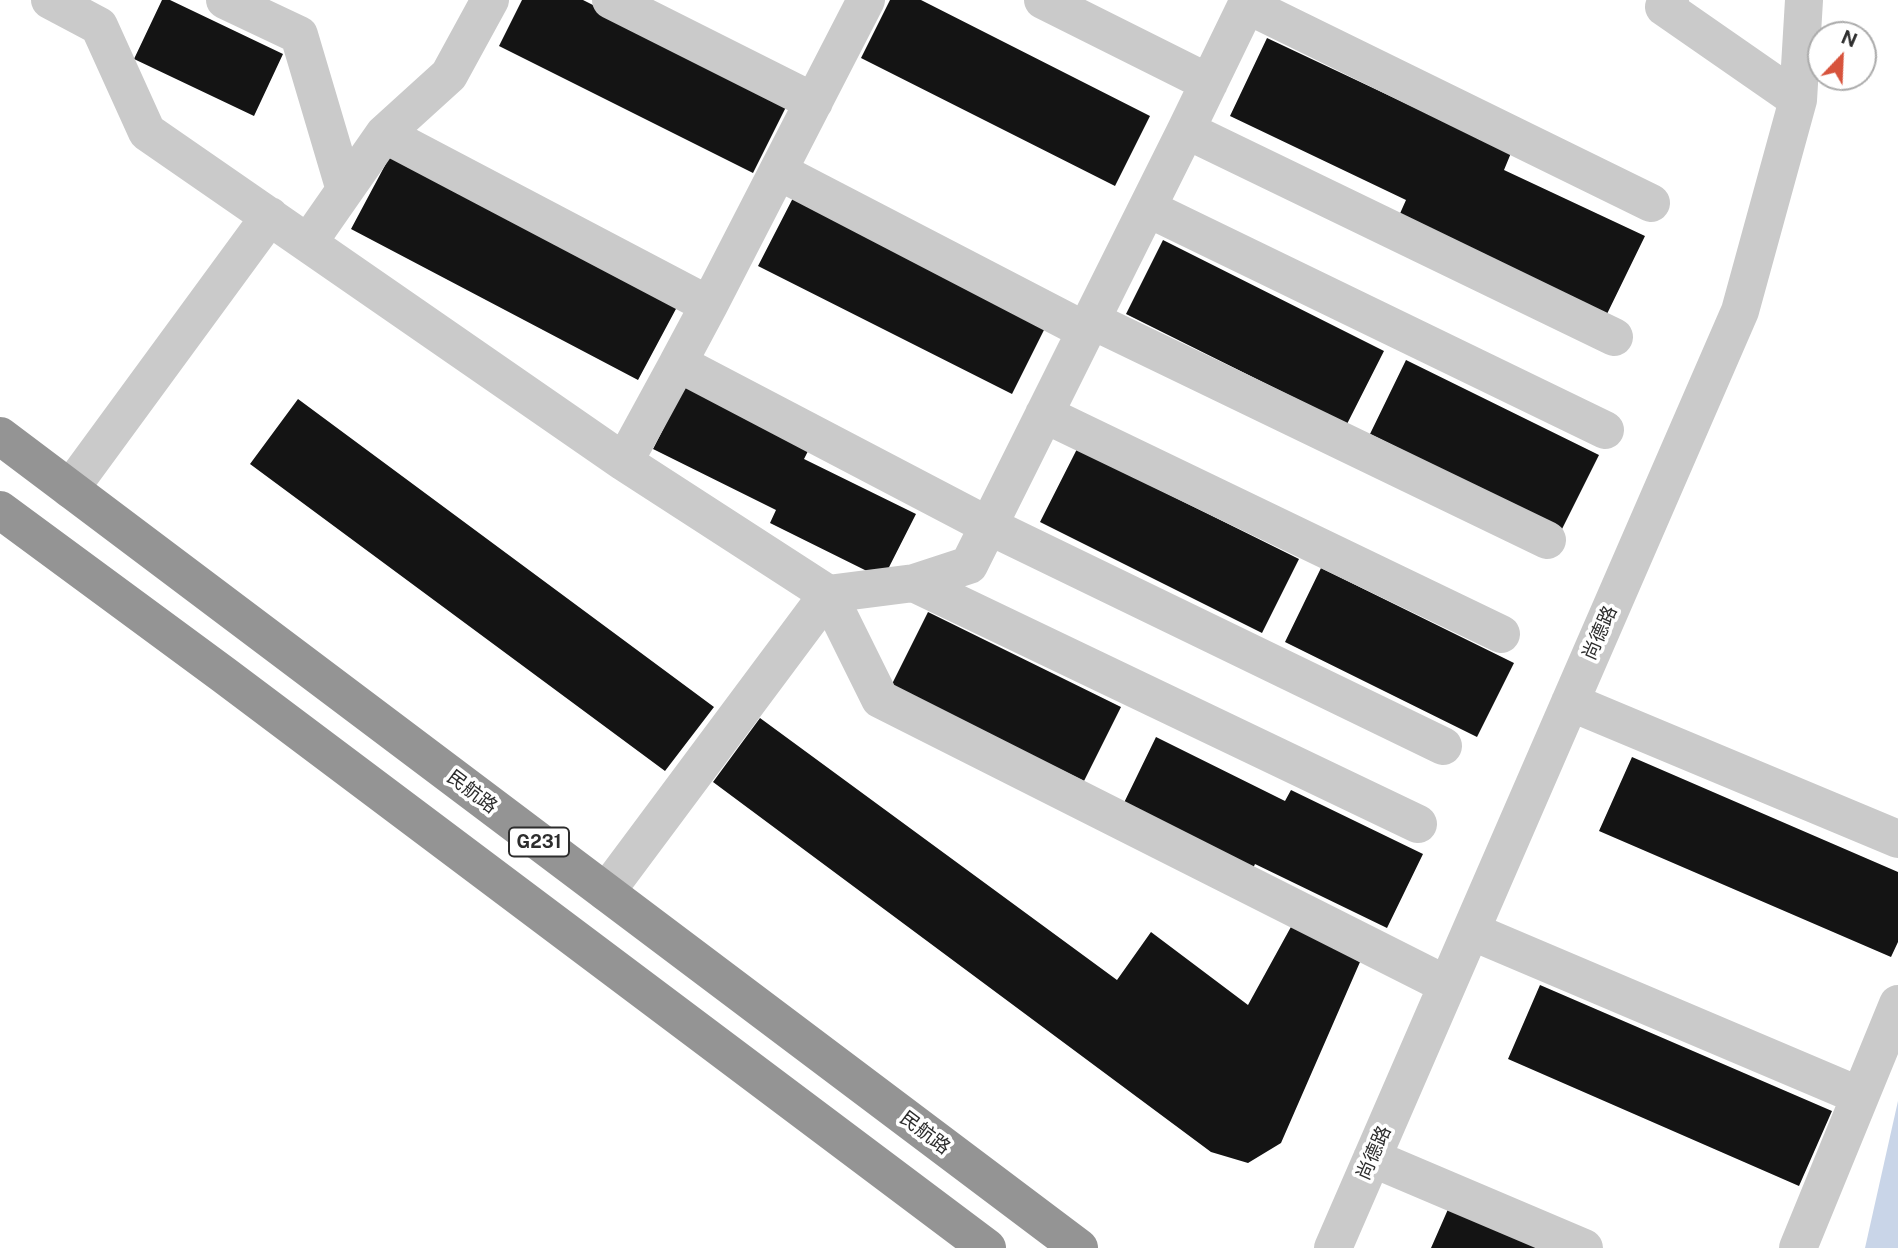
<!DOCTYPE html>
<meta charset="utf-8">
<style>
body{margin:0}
#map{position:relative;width:1898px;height:1248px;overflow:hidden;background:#fff;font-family:"Public Sans",sans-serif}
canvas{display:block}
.north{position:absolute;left:1807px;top:21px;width:70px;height:70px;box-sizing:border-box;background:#fff;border:2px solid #ababab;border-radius:50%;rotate:23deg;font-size:19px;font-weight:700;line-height:28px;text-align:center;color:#2d2d2d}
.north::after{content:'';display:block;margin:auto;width:24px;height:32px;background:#d7533c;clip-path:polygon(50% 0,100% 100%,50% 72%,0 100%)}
</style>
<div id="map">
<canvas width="1898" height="1248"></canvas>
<div class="north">N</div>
</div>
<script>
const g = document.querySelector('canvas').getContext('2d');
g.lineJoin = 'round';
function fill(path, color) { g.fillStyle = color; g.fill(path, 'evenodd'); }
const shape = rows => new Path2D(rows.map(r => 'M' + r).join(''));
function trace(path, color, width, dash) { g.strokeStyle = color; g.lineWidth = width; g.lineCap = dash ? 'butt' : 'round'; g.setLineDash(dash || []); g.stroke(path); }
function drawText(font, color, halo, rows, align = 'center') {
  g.font = font + ' "Public Sans","Noto Sans SC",sans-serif'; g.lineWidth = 7; g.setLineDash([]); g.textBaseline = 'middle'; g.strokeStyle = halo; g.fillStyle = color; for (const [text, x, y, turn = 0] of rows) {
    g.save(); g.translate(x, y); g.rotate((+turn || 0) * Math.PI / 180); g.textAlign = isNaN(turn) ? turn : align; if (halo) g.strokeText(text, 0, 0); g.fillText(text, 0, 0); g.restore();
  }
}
const water = shape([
 [1898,1101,1898,1248,1865,1248]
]);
const building = shape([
 [162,0,170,0,283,54,254,116,134,59],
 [522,0,583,0,788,103,753,173,499,46],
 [890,0,921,0,1150,116,1115,186,861,58],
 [1267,38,1511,153,1504,170,1645,236,1606,316,1398,218,1406,200,1230,116],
 [390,156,677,307,638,380,351,229],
 [794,196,1047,324,1012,394,758,266],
 [1163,240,1384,351,1347,424,1126,314],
 [1406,360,1599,455,1562,529,1370,434],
 [686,384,811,445,804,459,916,514,883,579,770,523,776,510,653,449],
 [298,399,714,707,665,771,250,464],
 [1077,449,1299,559,1262,633,1040,522],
 [1321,568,1514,663,1477,737,1285,642],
 [928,612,1121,707,1084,781,891,686],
 [760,718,1117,980,1151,932,1248,1005,1292,925,1360,962,1281,1143,1248,1163,1211,1152,713,782],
 [1156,737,1285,801,1291,790,1423,854,1387,928,1255,864,1249,877,1119,813],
 [1632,757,1898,872,1898,942,1891,957,1599,831],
 [1540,985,1832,1111,1799,1186,1508,1059],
 [1449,1207,1542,1248,1431,1248]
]);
const minor = shape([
 [50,0,99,26,147,132,624,462,828,594,880,699,1447,985],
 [225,0,299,35,345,190],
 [611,0,814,102],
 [1043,0,1209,83],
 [1670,0,1664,7,1798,100],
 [1247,5,1651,203],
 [1186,130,1614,337],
 [384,134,709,305,678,363,989,526,1443,746],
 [778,171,1086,331],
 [1147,208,1605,430],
 [308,243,384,134,449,75,490,0],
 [709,305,866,0],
 [1091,320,1547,540],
 [1044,414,1501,634],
 [624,462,678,363],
 [70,489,270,216],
 [914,583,1418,824],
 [1570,702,1898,839],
 [606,892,828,594,914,583,969,565,1186,130,1249,0],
 [1471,931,1860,1096],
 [1372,1158,1584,1248],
 [1333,1248,1740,311,1798,100,1804,0],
 [1798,1248,1898,1004]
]);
const highway = shape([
 [0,436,1079,1248],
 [0,510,224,675,987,1248]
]);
const shields = [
 [539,842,60]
];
const shieldNames = [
 ["G231",539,842]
];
const streetNames = [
 ["尚德路",1600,633,-66],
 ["民航路",472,792,37],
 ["民航路",925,1133,37],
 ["尚德路",1374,1153,-66]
];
fill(water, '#c9d5e8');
fill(building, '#141414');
trace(minor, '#cacaca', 38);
trace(highway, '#949494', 38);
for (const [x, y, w] of shields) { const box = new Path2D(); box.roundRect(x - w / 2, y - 14.5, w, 29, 5); g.fillStyle = '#fff'; g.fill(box); trace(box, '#2d2d2d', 2); }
drawText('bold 18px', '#2d2d2d', null, shieldNames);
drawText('19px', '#2d2d2d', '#fff', streetNames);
</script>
